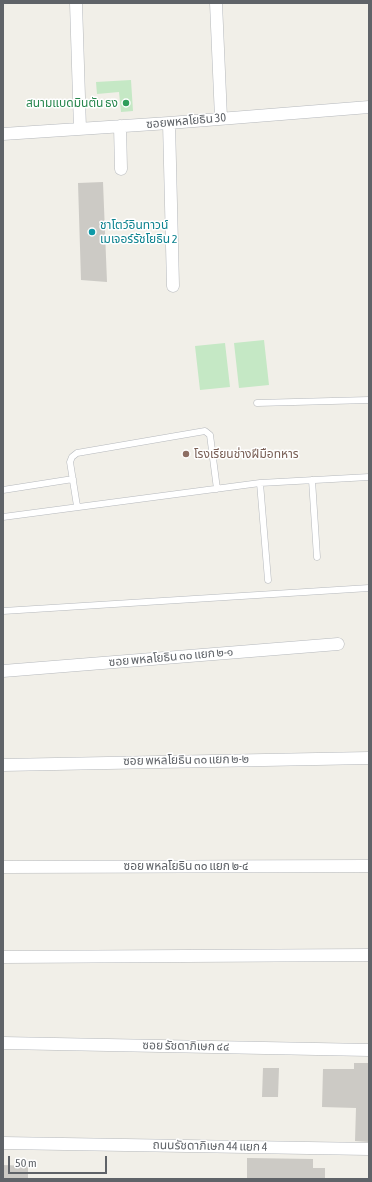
<!DOCTYPE html>
<meta charset="utf-8">
<style>
body{margin:0}
#map{position:relative;width:372px;height:1182px;overflow:hidden;background:#f1efe8;font-family:"Asap Condensed",sans-serif}
canvas{display:block}
.frame{position:absolute;inset:0;border:4px solid #5f6368;pointer-events:none}
.scale{position:absolute;left:8px;top:1156px;width:99px;height:18px;box-sizing:border-box;border:2px solid #5f6368;border-top:0;padding-left:5px;font-size:12px;line-height:14px;white-space:nowrap;color:#5f6368;-webkit-text-stroke:3px #fff;paint-order:stroke}
</style>
<div id="map">
<canvas width="372" height="1182"></canvas>
<div class="frame"></div>
<div class="scale">50 m</div>
</div>
<script>
const g = document.querySelector('canvas').getContext('2d');
g.lineJoin = 'round';
function fill(path, color) { g.fillStyle = color; g.fill(path, 'evenodd'); }
const shape = rows => new Path2D(rows.map(r => 'M' + r).join(''));
function trace(path, color, width, dash) { g.strokeStyle = color; g.lineWidth = width; g.lineCap = dash ? 'butt' : 'round'; g.setLineDash(dash || []); g.stroke(path); }
function drawText(font, color, halo, rows, align = 'center') {
  g.font = font + ' "Asap Condensed","Noto Sans Thai",sans-serif'; g.lineWidth = 3; g.setLineDash([]); g.textBaseline = 'middle'; g.strokeStyle = halo; g.fillStyle = color; for (const [text, x, y, turn = 0] of rows) {
    g.save(); g.translate(x, y); g.rotate((+turn || 0) * Math.PI / 180); g.textAlign = isNaN(turn) ? turn : align; if (halo) g.strokeText(text, 0, 0); g.fillText(text, 0, 0); g.restore();
  }
}
const green = shape([
 [131,80,133,111,121,112,119,92,97,94,96,82],
 [264,340,269,385,239,388,234,343],
 [225,343,230,387,200,390,195,346]
]);
const building = shape([
 [103,182,107,282,81,280,78,183],
 [354,1063,369,1063,369,1142,355,1141,356,1108,322,1107,323,1069,354,1069],
 [263,1068,279,1068,278,1097,262,1097],
 [247,1158,313,1159,313,1168,325,1168,325,1179,247,1179],
 [3,1165,28,1166,28,1179,3,1179]
]);
const lane = shape([
 [257,403,369,400],
 [312,480,317,557],
 [260,483,268,580],
 [3,490,73,479],
 [77,506,70,462,72,457,77,453,205,431,210,435,217,489],
 [3,517,260,483,369,477],
 [3,611,369,588]
]);
const street = shape([
 [76,3,80,129],
 [216,3,221,118],
 [169,123,173,286],
 [120,126,121,169],
 [3,134,169,123,369,107],
 [3,671,338,644],
 [3,765,369,758],
 [3,867,369,866],
 [3,957,369,955],
 [3,1043,369,1050],
 [3,1143,369,1149]
]);
const markers = [
 [126,103,4,"#2e9e5b"],
 [92,232,4,"#0f9aa8"],
 [186,454,4,"#8d6e63"]
];
const leisureNames = [
 ["สนามแบดมินตัน ธง",118,103]
];
const streetNames = [
 ["ซอยพหลโยธิน 30",186,121,-5],
 ["ซอย พหลโยธิน ๓๐ แยก ๒-๑",171,657,-5],
 ["ซอย พหลโยธิน ๓๐ แยก ๒-๒",186,760,-1],
 ["ซอย พหลโยธิน ๓๐ แยก ๒-๔",186,866],
 ["ซอย รัชดาภิเษก ๔๔",186,1046,1],
 ["ถนนรัชดาภิเษก 44 แยก 4",210,1146,1]
];
const cultureNames = [
 ["ชาโตว์อินทาวน์",100,225],
 ["เมเจอร์รัชโยธิน 2",100,239]
];
const educationNames = [
 ["โรงเรียนช่างฝีมือทหาร",194,454]
];
fill(green, '#c5e8c5');
fill(building, '#cccac5');
trace(lane, '#b5b8bc', 7);
trace(street, '#b5b8bc', 13);
trace(lane, '#fff', 6);
trace(street, '#fff', 12);
for (const [x, y, r, color] of markers) { const dot = new Path2D(); dot.arc(x, y, r, 0, 2 * Math.PI); g.fillStyle = color; g.fill(dot); trace(dot, '#fff', 1.5); }
drawText('12px', '#27864d', '#fff', leisureNames, 'right');
drawText('12px', '#5f6368', '#fff', streetNames);
drawText('12px', '#0d838f', '#fff', cultureNames, 'left');
drawText('12px', '#785e54', '#fff', educationNames, 'left');
</script>
